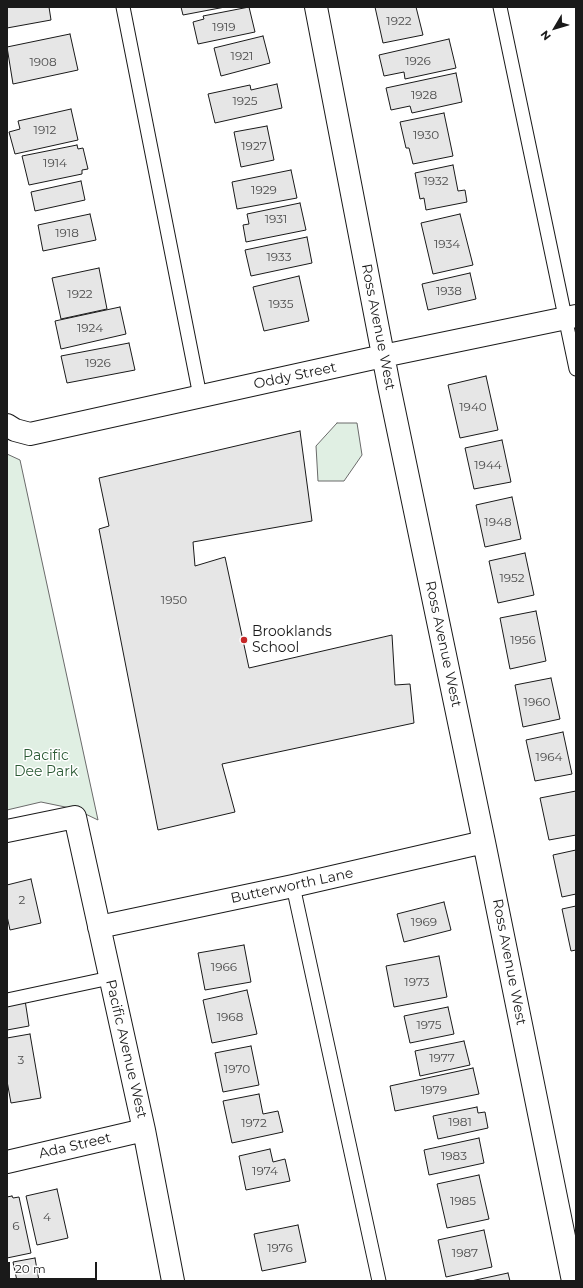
<!DOCTYPE html>
<style>
body{margin:0}
#map{position:relative;width:583px;height:1288px;overflow:hidden;background:#fff;font-family:Montserrat,sans-serif}
canvas{display:block}
.frame{position:absolute;inset:0;border:8px solid #1a1a1a;pointer-events:none}
.north{position:absolute;left:535px;top:8px;width:40px;height:40px;-webkit-text-stroke:3px #fff;paint-order:stroke;rotate:232deg;font-size:11px;font-weight:700;line-height:16px;text-align:center;color:#1a1a1a}
.north::after{content:'';display:block;margin:auto;width:14px;height:18px;background:#1a1a1a;clip-path:polygon(50% 0,100% 100%,50% 72%,0 100%)}
.scale{position:absolute;left:8px;top:1262px;width:89px;height:18px;box-sizing:border-box;border:2px solid #1a1a1a;border-top:0;padding-left:5px;font-size:12px;line-height:14px;white-space:nowrap;color:#1a1a1a;-webkit-text-stroke:3px #fff;paint-order:stroke}
</style>
<div id="map">
<canvas width="583" height="1288"></canvas>
<div class="frame"></div>
<div class="north">N</div>
<div class="scale">20 m</div>
</div>
<script>
const g = document.querySelector('canvas').getContext('2d');
g.lineJoin = 'round';
function fill(path, color) { g.fillStyle = color; g.fill(path, 'evenodd'); }
const shape = rows => new Path2D(rows.map(r => 'M' + r).join(''));
function trace(path, color, width, dash) { g.strokeStyle = color; g.lineWidth = width; g.lineCap = dash ? 'butt' : 'round'; g.setLineDash(dash || []); g.stroke(path); }
function drawText(font, color, halo, rows, align = 'center') {
  g.font = font + ' Montserrat,sans-serif'; g.lineWidth = 3; g.setLineDash([]); g.textBaseline = 'middle'; g.strokeStyle = halo; g.fillStyle = color; for (const [text, x, y, turn = 0] of rows) {
    g.save(); g.translate(x, y); g.rotate((+turn || 0) * Math.PI / 180); g.textAlign = isNaN(turn) ? turn : align; if (halo) g.strokeText(text, 0, 0); g.fillText(text, 0, 0); g.restore();
  }
}
const green = shape([
 [337,423,357,423,362,455,344,481,318,481,316,446,337,423],
 [7,454,20,460,98,820,75,809,41,802,7,810,7,454]
]);
const building = shape([
 [7,7,49,7,51,20,7,28,7,7],
 [181,7,225,7,183,15,181,7],
 [249,7,255,32,198,44,193,22,204,19,203,16,249,7],
 [375,7,416,7,423,35,383,43,375,7],
 [70,34,78,70,13,84,7,47,70,34],
 [263,36,270,63,221,76,214,48,263,36],
 [449,39,456,68,405,79,404,72,384,76,379,55,449,39],
 [456,73,462,102,412,113,410,106,391,110,386,88,456,73],
 [277,84,282,108,215,123,208,94,250,85,251,90,277,84],
 [71,109,78,140,15,154,9,132,20,129,18,121,71,109],
 [444,113,453,156,413,164,409,148,406,148,400,122,444,113],
 [267,126,274,160,241,167,234,132,267,126],
 [77,145,78,149,83,148,88,169,82,170,82,174,29,185,22,156,77,145],
 [453,165,458,191,465,190,467,202,426,210,424,198,420,199,415,173,453,165],
 [291,170,297,198,237,209,232,182,291,170],
 [81,181,85,200,35,211,31,192,81,181],
 [300,203,306,230,246,242,243,225,249,224,247,214,300,203],
 [90,214,96,240,43,251,38,225,90,214],
 [460,214,473,265,433,274,421,223,460,214],
 [307,237,312,263,251,276,245,250,307,237],
 [99,268,107,309,61,319,52,278,99,268],
 [470,273,476,299,428,310,422,284,470,273],
 [299,276,309,321,264,331,253,287,299,276],
 [120,307,126,334,61,349,55,321,120,307],
 [129,343,135,370,67,383,61,356,129,343],
 [486,376,498,430,460,438,448,385,486,376],
 [300,431,312,521,193,542,195,566,225,557,249,668,392,635,395,685,410,684,414,723,222,764,235,812,158,830,99,529,109,526,99,478,300,431],
 [502,440,511,482,474,489,465,448,502,440],
 [512,497,521,539,485,547,476,505,512,497],
 [525,553,534,595,498,603,489,561,525,553],
 [536,611,546,661,510,669,500,618,536,611],
 [551,678,560,719,523,727,515,685,551,678],
 [563,732,572,774,535,781,526,740,563,732],
 [576,791,576,835,549,840,540,798,576,791],
 [576,850,576,894,562,897,553,855,576,850],
 [31,879,41,923,10,930,7,916,7,885,31,879],
 [444,902,451,930,404,942,397,914,444,902],
 [576,906,576,950,571,951,562,909,576,906],
 [244,945,251,982,205,990,198,953,244,945],
 [439,956,447,997,394,1007,386,966,439,956],
 [247,990,257,1034,212,1043,203,1000,247,990],
 [25,1000,29,1026,7,1030,7,1003,25,1000],
 [448,1007,454,1034,410,1043,404,1016,448,1007],
 [30,1034,41,1098,11,1103,7,1081,7,1038,30,1034],
 [464,1041,470,1065,420,1076,415,1051,464,1041],
 [251,1046,259,1085,223,1092,215,1053,251,1046],
 [473,1068,479,1094,395,1111,390,1086,473,1068],
 [259,1094,263,1114,278,1111,283,1132,232,1143,223,1101,259,1094],
 [477,1107,478,1113,485,1112,488,1128,438,1139,433,1116,477,1107],
 [479,1138,484,1163,429,1175,424,1150,479,1138],
 [270,1149,273,1162,285,1159,290,1181,246,1190,239,1156,270,1149],
 [479,1175,489,1219,447,1228,437,1184,479,1175],
 [57,1189,68,1238,37,1245,26,1196,57,1189],
 [12,1196,13,1198,19,1197,31,1253,7,1258,7,1197,12,1196],
 [298,1225,306,1262,262,1271,254,1234,298,1225],
 [484,1230,492,1267,446,1277,438,1240,484,1230],
 [35,1258,39,1281,17,1281,13,1262,35,1258],
 [508,1273,510,1281,471,1281,508,1273]
]);
const lane = shape([
 [123,7,200,396],
 [500,7,576,369],
 [293,886,379,1281],
 [7,1000,110,978]
]);
const street = shape([
 [316,7,389,386,484,842,573,1281],
 [7,425,15,430,30,434,383,356,576,316],
 [7,831,75,817,144,1130,173,1281],
 [99,927,293,886,484,842],
 [7,1162,144,1130]
]);
const markers = [
 [244,640,4,"#c62828"]
];
const numberNames = [
 ["1922",399,21],
 ["1919",224,27],
 ["1921",242,56],
 ["1926",418,61],
 ["1908",43,62],
 ["1928",424,95],
 ["1925",245,101],
 ["1912",45,130],
 ["1930",426,135],
 ["1927",254,146],
 ["1914",55,163],
 ["1932",436,181],
 ["1929",264,190],
 ["1931",276,219],
 ["1918",67,233],
 ["1934",447,244],
 ["1933",279,257],
 ["1938",449,291],
 ["1922",80,294],
 ["1935",281,304],
 ["1924",90,328],
 ["1926",98,363],
 ["1940",473,407],
 ["1944",488,465],
 ["1948",498,522],
 ["1952",512,578],
 ["1950",174,600],
 ["1956",523,640],
 ["1960",537,702],
 ["1964",549,757],
 ["2",22,900],
 ["1969",424,922],
 ["1966",224,967],
 ["1973",417,982],
 ["1968",230,1017],
 ["1975",429,1025],
 ["1977",442,1058],
 ["3",21,1060],
 ["1970",237,1069],
 ["1979",434,1090],
 ["1981",460,1122],
 ["1972",254,1123],
 ["1983",454,1156],
 ["1974",265,1171],
 ["1985",463,1201],
 ["4",47,1217],
 ["6",16,1226],
 ["1976",280,1248],
 ["1987",465,1253]
];
const streetNames = [
 ["Ross Avenue West",378,327,79],
 ["Oddy Street",295,376,-12],
 ["Ross Avenue West",443,644,78],
 ["Butterworth Lane",292,886,-12],
 ["Ross Avenue West",509,962,79],
 ["Pacific Avenue West",126,1049,77],
 ["Ada Street",75,1146,-13]
];
const poiNames = [
 ["Brooklands",252,632],
 ["School",252,648]
];
const parkNames = [
 ["Pacific",46,756],
 ["Dee Park",46,772]
];
fill(green, '#e0efe3');
trace(green, '#6a6a6a', 1);
fill(building, '#e6e6e6');
trace(building, '#1a1a1a', 1);
trace(lane, '#1a1a1a', 15);
trace(street, '#1a1a1a', 24);
trace(lane, '#fff', 13);
trace(street, '#fff', 22);
for (const [x, y, r, color] of markers) { const dot = new Path2D(); dot.arc(x, y, r, 0, 2 * Math.PI); g.fillStyle = color; g.fill(dot); trace(dot, '#fff', 1.5); }
drawText('12px', '#4d4d4d', null, numberNames);
drawText('14px', '#1a1a1a', '#fff', streetNames);
drawText('14px', '#1a1a1a', '#fff', poiNames, 'left');
drawText('14px', '#2b5a34', '#fff', parkNames);
</script>
